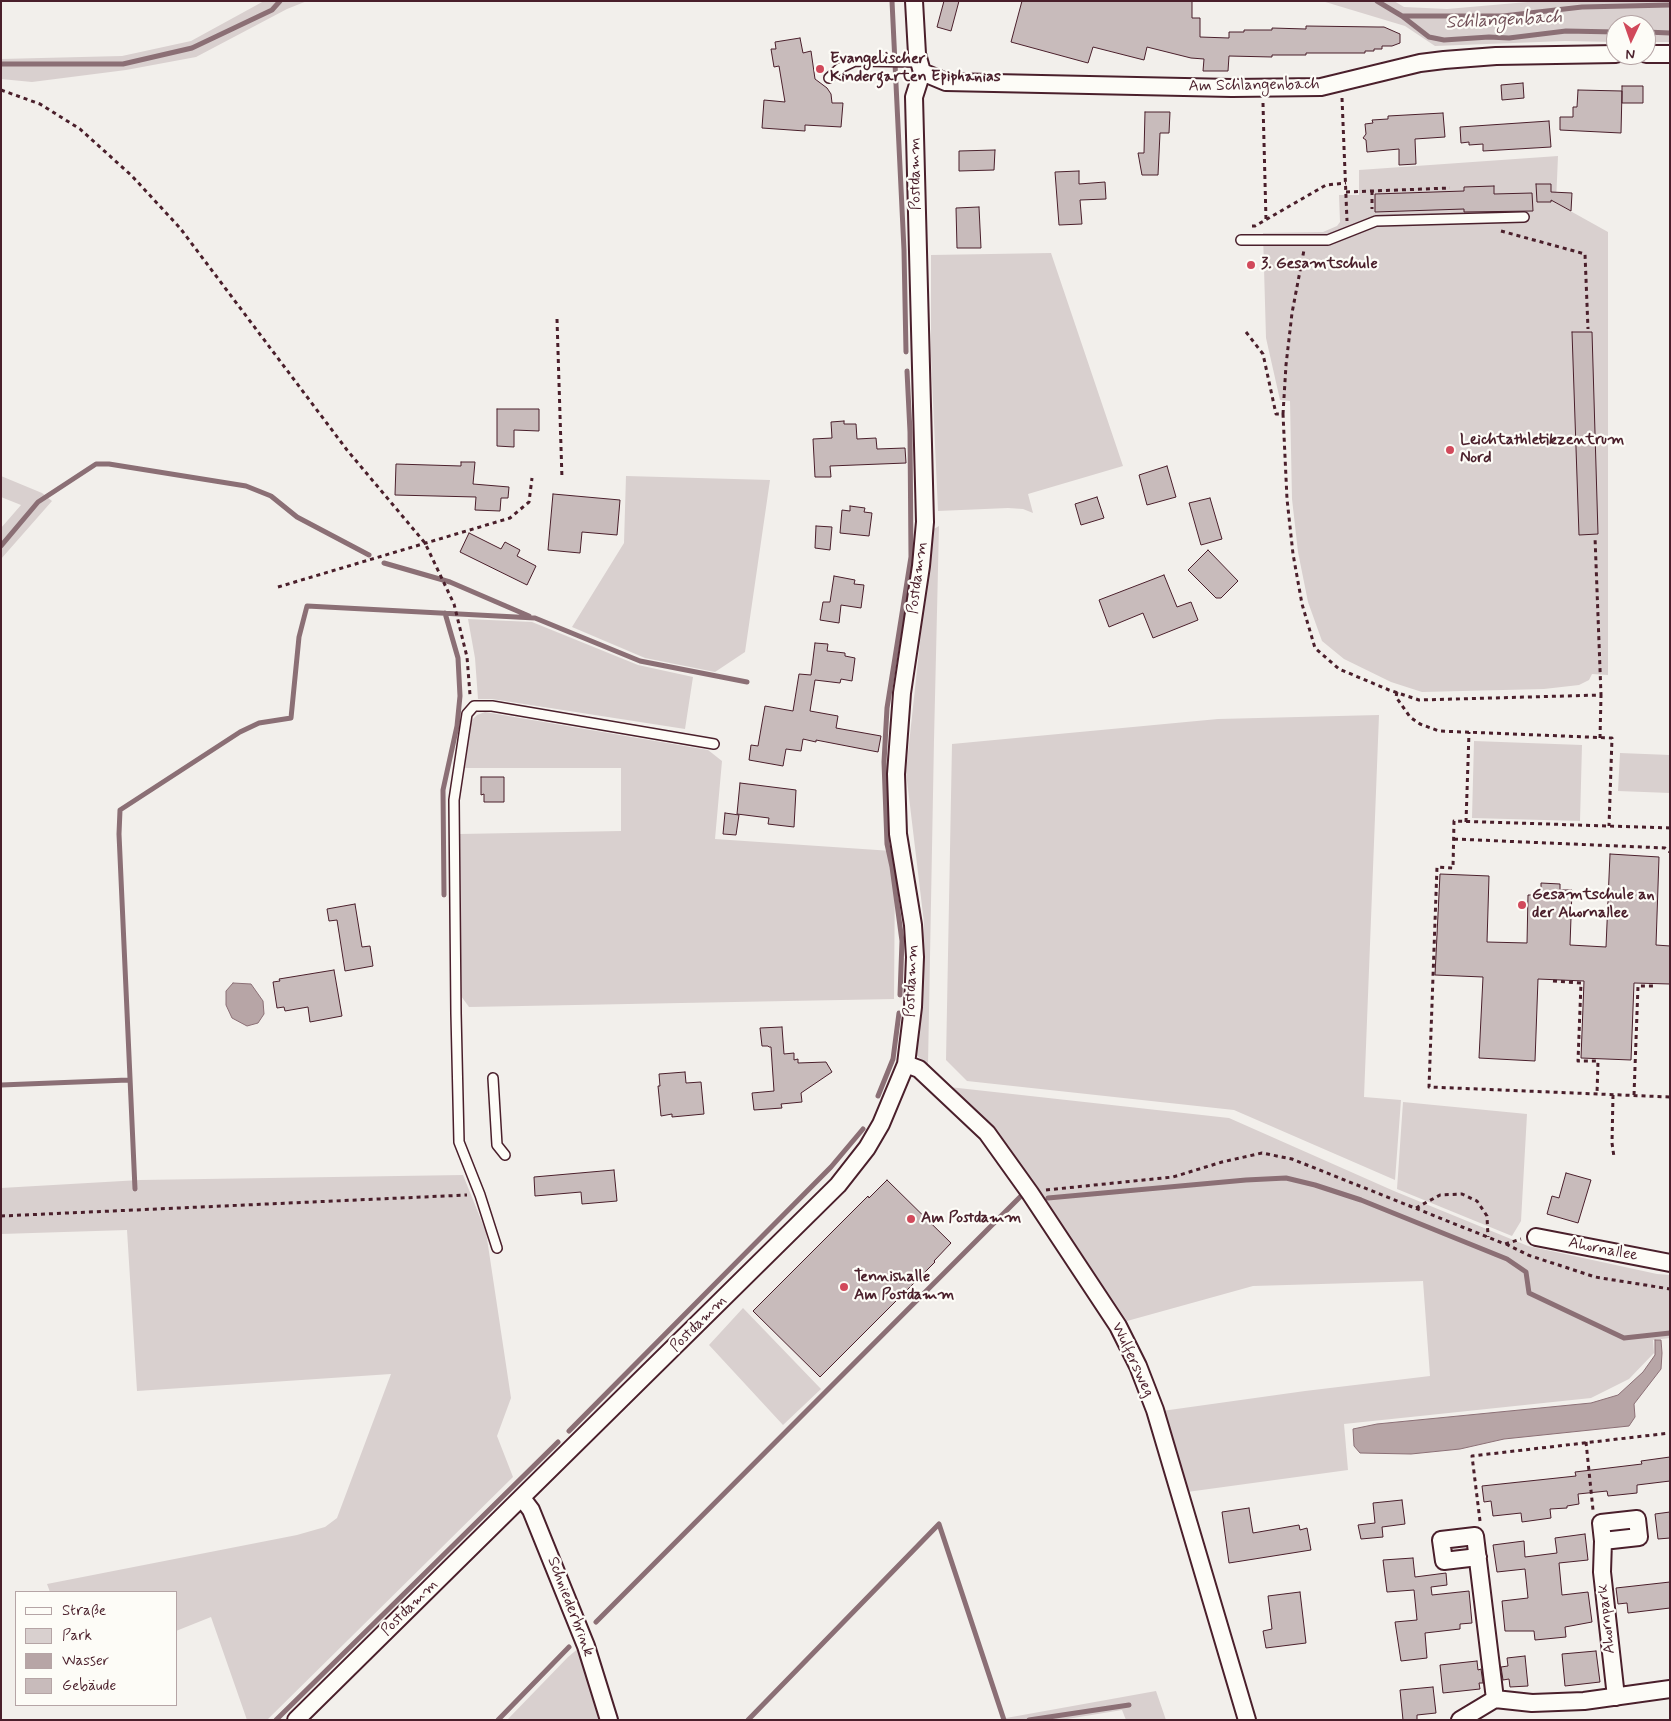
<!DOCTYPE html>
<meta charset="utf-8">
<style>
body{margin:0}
#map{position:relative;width:1671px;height:1721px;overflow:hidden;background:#f2efeb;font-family:Mynerve,sans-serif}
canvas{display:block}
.frame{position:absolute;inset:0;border:2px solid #4a1f2b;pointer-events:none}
.legend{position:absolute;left:15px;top:1591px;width:162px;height:115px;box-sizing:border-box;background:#fdfcf7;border:1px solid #b5a4a5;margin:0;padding:6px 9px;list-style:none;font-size:15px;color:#4a1f2b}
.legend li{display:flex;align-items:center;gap:10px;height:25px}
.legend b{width:25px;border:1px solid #b5a4a5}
.north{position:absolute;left:1606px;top:15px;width:50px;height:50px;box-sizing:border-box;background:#fdfcf7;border:1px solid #b5a4a5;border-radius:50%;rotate:183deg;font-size:14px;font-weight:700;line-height:20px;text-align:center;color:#4a1f2b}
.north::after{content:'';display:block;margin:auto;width:18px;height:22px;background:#d1495b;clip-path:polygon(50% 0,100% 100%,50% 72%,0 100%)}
</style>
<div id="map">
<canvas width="1671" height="1721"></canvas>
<div class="frame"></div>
<ul class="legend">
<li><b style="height:6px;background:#fdfcf7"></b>Straße</li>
<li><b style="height:14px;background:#d9d0cf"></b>Park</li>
<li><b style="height:14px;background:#b7a5a6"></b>Wasser</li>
<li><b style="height:14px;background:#c8bbbb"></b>Gebäude</li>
</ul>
<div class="north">N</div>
</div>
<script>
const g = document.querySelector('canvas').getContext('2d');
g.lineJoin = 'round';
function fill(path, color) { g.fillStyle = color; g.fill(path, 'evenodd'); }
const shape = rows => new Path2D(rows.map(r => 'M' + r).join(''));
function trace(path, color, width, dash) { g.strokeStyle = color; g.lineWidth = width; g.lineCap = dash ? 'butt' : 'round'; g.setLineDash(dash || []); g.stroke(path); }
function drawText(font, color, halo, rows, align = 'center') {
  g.font = font + ' Mynerve,sans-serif'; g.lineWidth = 4.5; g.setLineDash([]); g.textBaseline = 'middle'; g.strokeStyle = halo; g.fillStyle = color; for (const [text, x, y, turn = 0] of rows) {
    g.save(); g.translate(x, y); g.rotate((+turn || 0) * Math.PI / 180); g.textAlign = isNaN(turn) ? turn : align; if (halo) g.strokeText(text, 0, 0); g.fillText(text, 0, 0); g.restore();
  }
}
const green = shape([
 [264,1,307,1,287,9,196,57,126,70,32,82,1,79,1,59,122,56,191,41],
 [1322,1,1394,1,1404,7,1447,9,1539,1,1670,1,1670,42,1646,42,1646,25,1616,25,1616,42,1565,41,1435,46,1405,26],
 [1558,156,1556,203,1608,232,1608,675,1592,674,1589,680,1579,685,1544,689,1422,692,1391,682,1344,659,1322,641,1308,602,1298,552,1292,499,1290,401,1280,400,1266,338,1263,233,1323,232,1337,226,1340,222,1339,195,1359,195,1359,170],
 [1051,253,1123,466,1028,494,1033,513,1023,509,1008,508,938,511,931,356,931,255],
 [1,476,42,493,52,501,1,559,1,528,21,505,1,497],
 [626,476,770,480,745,652,715,672,645,658,572,627,624,543],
 [939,526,934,740,928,1065,915,1054,924,923,906,772,932,530],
 [468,619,532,622,638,665,693,677,685,729,492,699,478,699,475,658],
 [485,712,708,750,722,761,715,839,892,851,895,865,894,999,469,1007,461,996,460,834,621,831,621,768,465,768,471,721,477,715],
 [1379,715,1364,1097,1401,1100,1395,1180,1234,1110,967,1081,946,1060,952,744,1218,719],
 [1474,741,1582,745,1580,821,1472,818],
 [1620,753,1670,755,1670,793,1618,791],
 [949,1087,1229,1118,1394,1191,1528,1246,1657,1274,1670,1275,1670,1338,1653,1340,1654,1353,1629,1379,1591,1398,1344,1424,1348,1470,1187,1492,1162,1411,1305,1391,1430,1376,1423,1281,1253,1286,1127,1321,1046,1201,990,1131],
 [1403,1102,1527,1114,1521,1221,1512,1236,1397,1189],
 [463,1175,486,1232,511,1398,497,1436,513,1477,267,1720,247,1720,211,1617,176,1631,176,1592,50,1592,47,1584,297,1535,325,1527,337,1518,391,1374,137,1391,127,1230,1,1234,1,1188,140,1180],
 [743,1308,821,1389,783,1425,709,1345],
 [580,1647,603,1720,507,1720,568,1657],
 [1156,1691,1166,1720,1126,1720,1122,1710,1061,1720,1005,1720,1006,1718]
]);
const water = shape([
 [233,983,251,984,263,1001,264,1014,258,1023,247,1026,232,1018,226,1005,226,991,233,983],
 [1655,1340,1661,1340,1662,1353,1661,1369,1634,1404,1635,1417,1629,1426,1504,1439,1460,1449,1411,1454,1360,1453,1354,1446,1353,1429,1377,1424,1591,1403,1618,1395,1643,1372,1655,1355,1655,1340]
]);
const stream = shape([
 [892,1,904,250,906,352],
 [1377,1,1402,16,1429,37,1444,40,1489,37,1509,38,1566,31,1616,32],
 [1402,16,1503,16,1582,7,1670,5],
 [1646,32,1670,33],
 [1,64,123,64,192,48,272,10,280,1],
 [1,546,38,502,96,464,109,464,246,486,271,496,297,517,369,555],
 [384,563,450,582,529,616],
 [444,895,443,790,457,726,460,696,458,658,445,613],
 [900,995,902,941,892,867,887,844,884,762,887,708,911,557,910,432,907,371],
 [1,1085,128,1080],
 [878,1096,893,1059,899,1013],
 [135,1189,119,834,120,810,240,732,259,723,291,718,299,637,307,606,535,618,640,661,747,682],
 [1048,1198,1246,1180,1286,1178,1315,1185,1361,1200,1507,1259,1526,1272,1529,1293,1624,1338,1670,1333],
 [569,1431,831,1167,863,1129],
 [596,1622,1022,1195],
 [276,1720,558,1442],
 [498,1720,569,1647],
 [748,1720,939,1524,1004,1720],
 [1029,1720,1129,1705]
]);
const building = shape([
 [944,1,959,1,951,31,937,27,944,1],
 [1022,1,1192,1,1192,18,1200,18,1200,37,1229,38,1229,32,1244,32,1244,30,1272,30,1272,28,1306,29,1306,26,1378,27,1384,27,1400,34,1400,43,1392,46,1382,46,1382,49,1374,49,1374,51,1365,51,1365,53,1306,53,1306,55,1272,55,1272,57,1229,56,1228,71,1203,71,1204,59,1191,58,1147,47,1144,60,1093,47,1088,63,1011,42,1022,1],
 [800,38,803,53,811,51,815,79,827,88,831,94,832,103,843,103,841,127,805,125,805,131,762,128,764,100,785,102,779,66,774,67,771,49,776,49,775,42,800,38],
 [1523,83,1524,98,1502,100,1501,85,1523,83],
 [1622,86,1643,86,1643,103,1622,103,1622,86],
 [1578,90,1622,91,1621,133,1560,130,1560,117,1573,117,1573,107,1577,107,1578,90],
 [1145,112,1170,112,1169,133,1160,133,1158,175,1142,175,1138,153,1144,153,1145,112],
 [1443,113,1445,137,1415,139,1416,164,1399,165,1399,149,1367,152,1366,140,1363,138,1366,134,1365,124,1373,123,1372,120,1388,119,1388,116,1443,113],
 [1549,121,1551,147,1483,151,1483,144,1469,145,1469,142,1461,143,1460,127,1549,121],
 [995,150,994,170,959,171,959,151,995,150],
 [1079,171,1079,184,1105,182,1106,199,1080,200,1082,224,1059,225,1055,172,1079,171],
 [1536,184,1551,184,1551,192,1572,193,1571,211,1551,200,1551,202,1537,202,1536,184],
 [1494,186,1494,194,1532,193,1533,211,1464,212,1464,209,1375,212,1375,194,1464,191,1464,187,1494,186],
 [979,207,981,248,957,248,956,208,979,207],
 [1572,332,1592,332,1598,534,1579,535,1572,332],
 [497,409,539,409,539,431,514,430,514,447,497,446,497,409],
 [844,421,844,424,856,424,857,439,876,438,877,449,905,448,906,463,830,466,831,477,815,477,813,439,832,438,831,422,844,421],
 [461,462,475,462,473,484,509,487,508,498,501,498,500,511,475,510,476,497,395,495,396,464,461,466,461,462],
 [1167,466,1176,497,1147,505,1139,475,1167,466],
 [553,494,620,500,617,535,582,532,580,553,548,550,553,494],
 [1097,497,1104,518,1081,525,1075,504,1097,497],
 [1210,498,1222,539,1201,545,1189,503,1210,498],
 [850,506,865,508,864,512,872,513,869,536,840,533,842,510,850,511,850,506],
 [816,526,832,527,830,550,815,548,816,526],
 [469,533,501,549,505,542,520,550,517,556,536,566,527,585,460,552,469,533],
 [1208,550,1238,581,1221,598,1216,598,1188,570,1208,550],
 [1164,575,1177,607,1191,602,1198,620,1153,638,1143,613,1109,627,1099,600,1164,575],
 [834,576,855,580,854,584,864,585,861,608,841,605,839,623,820,620,823,602,830,602,834,576],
 [815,643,828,644,827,651,845,653,845,656,855,658,852,681,841,679,840,683,815,680,810,711,838,716,836,728,881,736,878,752,816,740,816,742,803,739,801,751,786,749,783,766,749,760,751,745,758,746,765,706,793,711,799,674,811,675,815,643],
 [481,777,504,777,504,802,484,802,484,794,481,795,481,777],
 [740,783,796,790,794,827,768,824,769,818,737,814,740,783],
 [725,813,739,815,736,835,723,834,725,813],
 [1610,854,1659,857,1656,945,1670,946,1670,984,1634,983,1631,1060,1581,1058,1584,981,1538,979,1535,1061,1479,1058,1483,977,1435,975,1440,874,1489,876,1487,942,1527,943,1528,895,1541,895,1541,883,1560,884,1560,890,1572,890,1570,945,1606,947,1610,854],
 [355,904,362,947,370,946,373,966,345,971,337,920,329,921,327,909,355,904],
 [334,970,342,1016,310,1022,308,1007,285,1011,284,1007,277,1008,273,982,280,981,279,979,334,970],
 [782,1027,784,1054,794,1053,794,1060,798,1059,798,1063,826,1062,832,1072,801,1093,802,1102,781,1104,782,1108,754,1110,752,1093,774,1091,771,1047,769,1047,768,1046,762,1046,760,1028,782,1027],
 [685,1072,686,1083,701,1082,704,1114,672,1117,672,1114,661,1116,658,1086,660,1086,659,1074,685,1072],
 [614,1170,617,1201,582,1204,581,1192,535,1196,534,1177,614,1170],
 [1566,1173,1591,1180,1578,1223,1547,1214,1552,1196,1559,1198,1566,1173],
 [887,1180,951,1243,934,1261,935,1262,820,1377,753,1311,868,1196,869,1198,887,1180],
 [1670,1457,1670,1481,1637,1485,1637,1493,1608,1496,1607,1491,1578,1494,1579,1504,1567,1506,1567,1508,1550,1509,1551,1518,1522,1522,1521,1513,1493,1516,1491,1501,1484,1502,1482,1486,1576,1476,1575,1472,1642,1464,1641,1461,1670,1457],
 [1402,1500,1405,1524,1382,1527,1383,1537,1361,1539,1358,1525,1375,1523,1373,1503,1402,1500],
 [1249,1508,1253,1533,1299,1525,1300,1530,1307,1528,1311,1550,1229,1563,1222,1512,1249,1508],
 [1670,1512,1670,1538,1658,1539,1655,1514,1670,1512],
 [1585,1534,1588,1560,1559,1563,1562,1595,1588,1592,1592,1622,1565,1627,1566,1637,1535,1640,1534,1631,1505,1631,1502,1601,1528,1598,1525,1569,1497,1572,1493,1545,1524,1541,1525,1557,1557,1553,1555,1538,1585,1534],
 [1413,1558,1415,1577,1446,1573,1447,1585,1431,1587,1432,1595,1469,1591,1472,1623,1460,1624,1460,1629,1425,1633,1427,1658,1401,1661,1395,1622,1417,1620,1414,1590,1387,1592,1383,1560,1413,1558],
 [1670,1582,1670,1608,1628,1613,1627,1603,1618,1604,1616,1588,1670,1582],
 [1300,1592,1306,1643,1266,1648,1263,1631,1272,1629,1268,1596,1300,1592],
 [1596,1651,1600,1682,1565,1686,1562,1654,1596,1651],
 [1525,1656,1528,1686,1510,1687,1509,1679,1503,1680,1501,1667,1508,1666,1507,1658,1525,1656],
 [1477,1661,1478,1670,1481,1669,1483,1683,1479,1683,1480,1689,1443,1693,1440,1665,1477,1661],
 [1433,1687,1436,1713,1417,1715,1417,1720,1403,1720,1400,1690,1433,1687]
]);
const path = shape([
 [1,90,40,104,80,129,132,176,180,228,347,450,425,543,454,604,467,657,470,695],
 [1342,98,1347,221],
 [1263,103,1266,220],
 [1372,191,1372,209],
 [1346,192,1450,188],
 [1252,226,1255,226,1326,185,1346,183],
 [1501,231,1585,254,1588,329],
 [557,319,562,479],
 [1246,332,1263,354,1276,414,1283,414,1287,499,1293,554,1302,604,1315,648,1339,669,1389,690,1419,700,1601,695,1595,537],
 [1283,414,1286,365,1292,313,1304,250],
 [278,587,510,518,529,502,532,478],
 [1397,692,1396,697,1410,717,1420,724,1439,731,1612,738,1609,826],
 [1600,738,1601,695],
 [1466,822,1469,732],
 [1670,828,1454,821,1453,868,1437,867,1429,1087,1670,1097],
 [1454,839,1665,848,1670,852],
 [1553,981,1581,983,1578,1061,1598,1061,1597,1094],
 [1613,1095,1612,1143,1614,1157],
 [1634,1095,1638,986,1653,986],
 [1046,1190,1173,1177,1222,1162,1262,1153,1292,1159,1505,1244,1521,1239],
 [1416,1208,1440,1195,1462,1194,1477,1201,1487,1216,1488,1237],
 [1,1216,467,1195],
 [1506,1244,1528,1255,1595,1277,1670,1289],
 [1586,1442,1593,1510],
 [1480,1521,1472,1456,1670,1433]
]);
const lane = shape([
 [829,78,840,68,855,61,919,62],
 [1241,240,1328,240,1376,221,1524,217],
 [493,1078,497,1145,505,1155],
 [497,1248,480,1195,459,1142,456,1013,454,800,467,714,474,706,492,706,714,744]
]);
const street = shape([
 [1646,54,1670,54],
 [922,72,946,82,1232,88,1321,87,1420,63,1444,60,1496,56,1616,54],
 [906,1064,919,1069,987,1133,1030,1193,1118,1326,1138,1366,1155,1410,1247,1720],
 [1536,1237,1670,1263],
 [522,1498,531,1510,586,1646,609,1720],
 [1603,1541,1639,1537,1637,1519,1601,1523,1603,1541,1602,1572,1616,1697],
 [1478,1557,1444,1561,1441,1540,1475,1536,1495,1699],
 [296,1720,838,1185,867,1148,881,1124,906,1064,913,1007,915,957,913,925,898,834,896,774,902,693,921,566,925,522,914,97,922,72,917,54,914,1],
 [1460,1720,1495,1699,1532,1703,1584,1701,1670,1689]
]);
const markers = [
 [820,69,5,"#d1495b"],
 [1251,265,5,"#d1495b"],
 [1450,450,5,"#d1495b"],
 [1522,905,5,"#d1495b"],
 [911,1219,5,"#d1495b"],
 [844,1287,5,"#d1495b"]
];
const poiNames = [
 ["Evangelischer",830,60],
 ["Kindergarten Epiphanias",830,78],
 ["3. Gesamtschule",1261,265],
 ["Leichtathletikzentrum",1460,441],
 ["Nord",1460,459],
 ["Gesamtschule an",1532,896],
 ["der Ahornallee",1532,914],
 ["Am Postdamm",921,1219],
 ["Tennishalle",854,1278],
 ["Am Postdamm",854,1296]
];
const streetNames = [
 ["Am Schlangenbach",1254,86,-1],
 ["Postdamm",916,174,-91],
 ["Postdamm",918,578,-83],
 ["Postdamm",912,981,-88],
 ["Ahornallee",1603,1250,11],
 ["Postdamm",699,1324,-45],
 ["Wulfersweg",1132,1360,65],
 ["Schniederbrink",570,1607,69],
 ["Postdamm",410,1608,-45],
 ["Ahornpark",1607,1619,-96]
];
const waterNames = [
 ["Schlangenbach",1504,21,-3]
];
fill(green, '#d9d0cf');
fill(water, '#b7a5a6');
trace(water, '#8b6f75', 1);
trace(stream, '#8b6f75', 5);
fill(building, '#c8bbbb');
trace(building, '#4a1f2b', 1);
trace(lane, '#4a1f2b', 12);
trace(street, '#4a1f2b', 20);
trace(path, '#4a1f2b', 3, [4, 4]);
trace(lane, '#fdfcf7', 9);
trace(street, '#fdfcf7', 16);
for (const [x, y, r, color] of markers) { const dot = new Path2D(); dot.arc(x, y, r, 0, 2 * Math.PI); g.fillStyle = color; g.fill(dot); trace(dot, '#fdfcf7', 2); }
drawText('bold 16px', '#4a1f2b', '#fdfcf7', poiNames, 'left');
drawText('16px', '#4a1f2b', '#fdfcf7', streetNames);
drawText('italic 18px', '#704e56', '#fdfcf7', waterNames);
</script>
